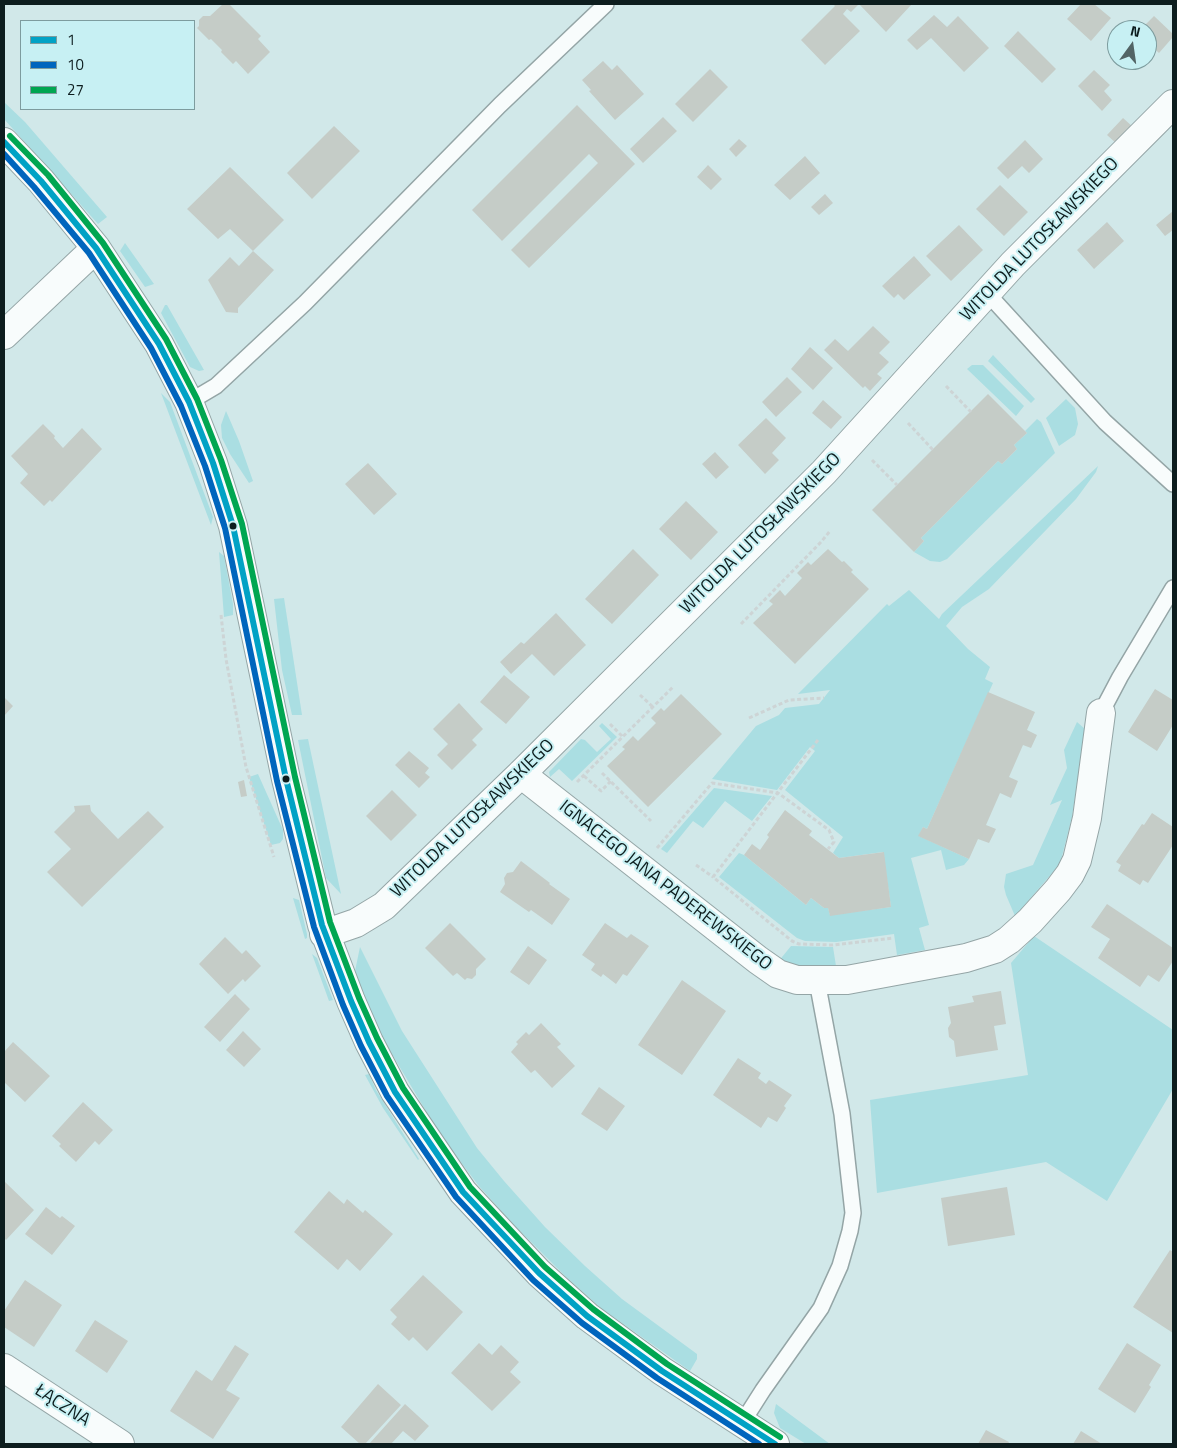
<!DOCTYPE html>
<meta charset="utf-8">
<style>
body{margin:0}
#map{position:relative;width:1177px;height:1448px;overflow:hidden;background:#d1e8e9;font-family:"Titillium Web",sans-serif}
canvas{display:block}
.frame{position:absolute;inset:0;border:5px solid #0d1d1e;pointer-events:none}
.legend{position:absolute;left:20px;top:20px;width:175px;height:90px;box-sizing:border-box;background:#c7f0f3;border:1px solid #7d9c9e;margin:0;padding:6px 9px;list-style:none;font-size:15px;color:#0d1d1e}
.legend li{display:flex;align-items:center;gap:10px;height:25px}
.legend b{width:25px;border:1px solid #7d9c9e}
.north{position:absolute;left:1107px;top:20px;width:50px;height:50px;box-sizing:border-box;background:#c7f0f3;border:1px solid #7d9c9e;border-radius:50%;rotate:14deg;font-size:14px;font-weight:700;line-height:20px;text-align:center;color:#0d1d1e}
.north::after{content:'';display:block;margin:auto;width:18px;height:22px;background:#526465;clip-path:polygon(50% 0,100% 100%,50% 72%,0 100%)}
</style>
<div id="map">
<canvas width="1177" height="1448"></canvas>
<div class="frame"></div>
<ul class="legend">
<li><b style="height:6px;background:#01a2c5"></b>1</li>
<li><b style="height:6px;background:#0065bd"></b>10</li>
<li><b style="height:6px;background:#00a651"></b>27</li>
</ul>
<div class="north">N</div>
</div>
<script>
const g = document.querySelector('canvas').getContext('2d');
g.lineJoin = 'round';
function fill(path, color) { g.fillStyle = color; g.fill(path, 'evenodd'); }
const shape = rows => new Path2D(rows.map(r => 'M' + r).join(''));
function trace(path, color, width, dash) { g.strokeStyle = color; g.lineWidth = width; g.lineCap = dash ? 'butt' : 'round'; g.setLineDash(dash || []); g.stroke(path); }
function drawText(font, color, halo, rows, align = 'center') {
  g.font = font + ' "Titillium Web",sans-serif'; g.lineWidth = 4; g.setLineDash([]); g.textBaseline = 'middle'; g.strokeStyle = halo; g.fillStyle = color; for (const [text, x, y, turn = 0] of rows) {
    g.save(); g.translate(x, y); g.rotate((+turn || 0) * Math.PI / 180); g.textAlign = isNaN(turn) ? turn : align; if (halo) g.strokeText(text, 0, 0); g.fillText(text, 0, 0); g.restore();
  }
}
const green = shape([
 [4,102,25,122,107,217,98,224,4,119],
 [125,243,154,284,145,287,120,251],
 [165,305,167,305,204,370,199,371,190,367,161,313],
 [993,355,1035,399,1031,403,988,361],
 [972,365,983,365,1024,406,1016,416,967,369],
 [161,393,170,402,213,517,211,525],
 [1066,399,1075,408,1078,424,1075,435,1059,446,1046,418],
 [226,411,239,441,253,481,249,483,230,454,222,438,221,425],
 [1037,419,1041,422,1055,453,947,559,940,562,930,561,914,552,924,541,921,538,998,461,1002,464,1017,449,1014,445,1027,433,1025,431],
 [1098,466,1096,472,1076,499,989,589,962,607,946,626,968,649,990,667,985,679,993,683,927,829,923,827,919,836,969,859,964,865,946,870,941,850,911,858,929,925,919,928,925,950,897,955,894,934,836,942,805,941,797,938,719,877,739,853,744,855,806,905,811,898,824,908,828,908,830,915,891,907,883,852,839,858,833,853,843,837,785,790,815,751,810,747,777,790,712,779,756,726,779,715,785,708,819,704,830,690,798,694,887,604,889,606,909,590,939,619,942,614],
 [219,552,224,556,233,604,233,615,224,617],
 [284,598,302,715,292,715,282,670,274,599],
 [1077,722,1085,729,1072,817,1060,864,1015,916,1006,895,1004,887,1006,874,1033,865,1062,800,1050,805,1067,768,1064,750],
 [602,723,617,737,572,781,559,769,550,777,549,772,581,739,585,740,597,752,611,739,599,726],
 [308,739,341,894,326,878,298,740],
 [258,774,283,830,283,839,280,843,271,845,249,777],
 [714,788,772,796,752,821,725,801,703,828,693,821,667,853,661,849],
 [293,898,299,900,307,934,307,938,305,939],
 [1034,936,1173,1030,1173,1089,1107,1201,1046,1162,877,1193,870,1100,1028,1075,1011,963],
 [791,946,833,947,836,966,789,970,778,962],
 [360,947,402,1031,477,1148,504,1181,545,1227,585,1266,622,1299,697,1354,697,1359,690,1371,602,1309,566,1277,511,1222,478,1185,439,1133,383,1039,361,989,355,971],
 [312,954,317,958,333,1000,329,1001],
 [369,1074,376,1090,419,1159,418,1160,383,1108,365,1075],
 [776,1404,830,1444,806,1444,780,1428,774,1413]
]);
const building = shape([
 [223,4,229,4,261,36,258,39,270,52,248,74,236,61,233,64,221,52,222,50,211,39,209,40,197,28,199,26,199,20,203,16,210,16],
 [833,4,912,4,886,32,859,4,851,12,847,9,843,14,860,31,825,65,801,40,835,6],
 [1081,4,1094,4,1111,18,1091,41,1067,19],
 [934,15,947,27,958,16,989,48,964,72,931,38,917,50,907,40],
 [1154,16,1173,34,1173,37,1159,53,1150,45,1147,49,1147,30,1140,30],
 [1018,31,1056,69,1042,83,1004,46],
 [603,61,612,70,617,65,644,94,615,120,589,91,591,90,582,80],
 [710,69,728,87,693,122,675,104],
 [1094,70,1110,85,1104,91,1112,100,1102,111,1078,86],
 [577,105,635,164,529,268,511,250,598,163,589,154,502,241,472,210],
 [663,117,677,131,643,163,630,149],
 [1123,118,1133,127,1117,144,1107,135],
 [334,126,360,151,312,199,287,173],
 [739,139,747,146,736,157,729,149],
 [1025,140,1043,159,1029,173,1022,166,1008,179,997,168],
 [805,156,820,173,790,200,774,185],
 [708,165,722,179,711,190,697,177],
 [230,167,284,220,253,251,230,229,218,239,187,209],
 [1000,185,1028,212,1004,236,976,209],
 [825,194,833,203,819,215,811,207],
 [1173,211,1173,230,1165,236,1156,225],
 [1107,222,1124,241,1094,269,1077,250],
 [959,225,983,250,951,281,926,256],
 [253,251,274,270,238,308,238,313,226,312,208,280,230,257,239,266],
 [914,256,931,275,904,300,898,294,894,298,882,286],
 [873,326,890,342,879,353,889,362,877,374,882,378,870,391,865,386,863,388,824,350,835,339,848,351],
 [810,347,833,368,813,390,791,369],
 [787,377,802,392,776,417,762,402],
 [988,394,1027,433,1014,445,1017,449,1002,464,998,461,921,538,924,541,914,552,872,510],
 [823,400,842,417,831,429,812,413],
 [766,418,786,438,772,453,779,460,765,474,738,445],
 [43,424,55,436,54,438,63,448,82,428,102,449,52,502,50,500,44,506,20,483,28,474,11,456],
 [715,452,729,467,716,479,702,464],
 [368,463,397,494,374,515,345,484],
 [686,501,718,532,691,560,659,529],
 [633,549,659,575,612,624,585,599],
 [828,549,842,562,844,561,853,570,851,572,869,589,795,664,753,623,773,604,769,601,780,590,785,596,802,578,797,573,808,562,811,565],
 [556,613,586,645,554,676,532,654,511,674,500,662,521,642,524,644],
 [504,675,530,697,506,724,480,702],
 [1155,689,1173,700,1173,725,1157,751,1128,732],
 [988,692,1035,712,1027,730,1037,735,1031,748,1023,745,1009,777,1018,781,1011,798,1000,793,986,825,996,829,989,843,978,839,969,859,918,836,923,827,927,829],
 [681,694,722,734,648,807,607,766,625,749,622,747,633,736,638,741,656,723,651,718,661,708,664,711],
 [4,697,13,706,4,716],
 [459,703,483,729,472,740,477,745,452,770,437,755,448,744,433,729],
 [409,751,429,768,425,773,430,777,419,788,395,765],
 [244,780,247,796,241,797,238,782],
 [392,790,417,815,391,841,366,816],
 [90,805,91,811,118,839,148,811,164,827,82,907,47,872,71,849,54,832,75,811,74,806],
 [785,810,812,831,809,835,839,858,884,852,891,907,830,916,828,908,824,908,811,898,806,905,744,855,752,844,760,850,769,837,767,835],
 [1152,813,1173,827,1173,841,1172,843,1173,845,1148,883,1143,880,1140,885,1118,871,1121,865,1116,862,1142,824,1144,825],
 [521,861,550,883,549,884,570,899,552,925,531,910,529,912,500,892,505,884,504,878,507,873,513,872],
 [1107,904,1173,948,1173,961,1159,982,1148,975,1140,987,1098,958,1110,939,1091,927],
 [450,923,486,959,476,969,476,975,472,979,467,978,465,980,457,973,453,976,425,948],
 [605,923,627,938,631,934,649,946,627,976,623,974,616,984,603,974,601,977,591,970,595,964,582,955],
 [225,937,242,954,246,950,261,966,245,982,243,979,228,994,199,964],
 [528,946,547,960,529,985,510,972],
 [682,980,726,1011,682,1075,638,1045],
 [1001,991,1006,1024,994,1026,998,1050,956,1057,954,1041,949,1037,948,1028,951,1023,948,1007,974,1002,972,996],
 [235,994,250,1009,220,1042,204,1027],
 [541,1023,561,1044,557,1047,575,1066,552,1088,535,1070,531,1073,511,1052,518,1044,516,1042,526,1032,529,1035],
 [243,1031,261,1049,244,1067,226,1050],
 [13,1042,50,1076,25,1102,4,1082,4,1052],
 [738,1058,761,1073,758,1078,766,1084,769,1080,792,1095,784,1106,786,1108,777,1122,768,1117,761,1128,713,1095],
 [599,1087,625,1106,607,1131,581,1114],
 [83,1102,113,1130,99,1145,95,1141,76,1162,59,1146,61,1144,52,1136],
 [4,1181,34,1210,6,1240,4,1238],
 [1007,1187,1015,1235,948,1246,941,1198],
 [329,1191,344,1204,347,1199,363,1213,365,1210,393,1234,360,1271,347,1259,338,1270,294,1232],
 [46,1207,60,1218,62,1216,75,1226,52,1255,25,1234],
 [1170,1250,1173,1252,1173,1333,1133,1307],
 [423,1275,463,1312,427,1351,413,1337,409,1341,391,1324,397,1317,390,1310],
 [25,1280,62,1305,34,1347,4,1327,4,1311],
 [95,1320,128,1341,107,1373,75,1351],
 [479,1343,492,1355,501,1345,519,1362,510,1372,521,1382,492,1411,451,1373],
 [1127,1343,1161,1365,1149,1385,1151,1387,1135,1413,1098,1389],
 [235,1345,249,1354,226,1390,240,1398,213,1439,170,1411,196,1370,212,1381],
 [378,1384,401,1405,365,1444,360,1444,341,1427],
 [405,1404,429,1426,415,1441,403,1431,391,1444,369,1444],
 [986,1430,1009,1442,1008,1444,978,1444],
 [1081,1431,1102,1444,1073,1444]
]);
const path = shape([
 [946,386,971,412],
 [908,423,933,450],
 [872,460,897,485],
 [221,615,226,659,246,767,274,857],
 [741,624,821,542,830,531],
 [640,695,653,707],
 [749,718,789,700,824,698],
 [610,724,623,737],
 [818,740,713,877,792,941,799,944,833,945,893,938],
 [602,773,651,821],
 [584,776,601,791,611,781],
 [577,782,674,686],
 [657,848,712,783,778,793,829,830,834,842,828,849],
 [696,865,713,877]
]);
const service = shape([
 [988,294,1105,422,1173,484],
 [189,402,216,386,305,303,500,105,606,4],
 [1101,713,1120,677,1173,588],
 [742,1423,763,1390,821,1308,840,1266,850,1231,853,1213,842,1114,817,981]
]);
const minor = shape([
 [4,142,41,181,96,248,159,344,189,402,213,463,233,526,286,779,322,925,351,1001,369,1042,395,1092,463,1192,539,1273,587,1316,662,1371,775,1444],
 [4,335,96,248],
 [521,774,758,960,778,974,797,980,847,980,966,958,995,949,1009,940,1030,921,1058,890,1070,874,1077,860,1087,818,1101,713],
 [324,934,356,923,384,906,521,774,824,472,1013,264,1173,104],
 [4,1368,120,1444]
]);
const bus1 = shape([
 [4,142,41,181,96,248,159,344,189,402,213,463,233,526,286,779,322,925,351,1001,369,1042,395,1092,463,1192,539,1273,587,1316,662,1371,775,1444]
]);
const bus2 = shape([
 [4,154,34,187,89,253,151,348,181,406,205,466,225,528,277,781,314,927,343,1005,361,1046,387,1096,456,1197,533,1280,582,1323,657,1378,759,1444]
]);
const bus3 = shape([
 [10,136,48,175,103,243,166,339,197,399,221,460,242,524,295,777,330,922,359,998,377,1038,403,1088,470,1187,545,1267,593,1309,667,1364,780,1437]
]);
const markers = [
 [233,526,4.5,"#0d1d1e"],
 [286,779,4.5,"#0d1d1e"]
];
const streetNames = [
 ["WITOLDA LUTOSŁAWSKIEGO",1040,240,-46],
 ["WITOLDA LUTOSŁAWSKIEGO",761,534,-45],
 ["WITOLDA LUTOSŁAWSKIEGO",473,819,-44],
 ["IGNACEGO JANA PADEREWSKIEGO",665,886,38],
 ["ŁĄCZNA",62,1406,33]
];
fill(green, '#aadee2');
fill(building, '#c5ccc7');
trace(service, '#94a5a6', 18);
trace(minor, '#94a5a6', 30);
trace(path, '#cdd4d5', 3, [4, 2.5]);
trace(service, '#f8fcfc', 15);
trace(minor, '#f8fcfc', 28);
trace(bus1, '#01a2c5', 6);
trace(bus2, '#0065bd', 6);
trace(bus3, '#00a651', 6);
for (const [x, y, r, color] of markers) { const dot = new Path2D(); dot.arc(x, y, r, 0, 2 * Math.PI); g.fillStyle = color; g.fill(dot); trace(dot, '#c7f0f3', 2); }
drawText('18px', '#0d1d1e', '#c7f0f3', streetNames);
</script>
